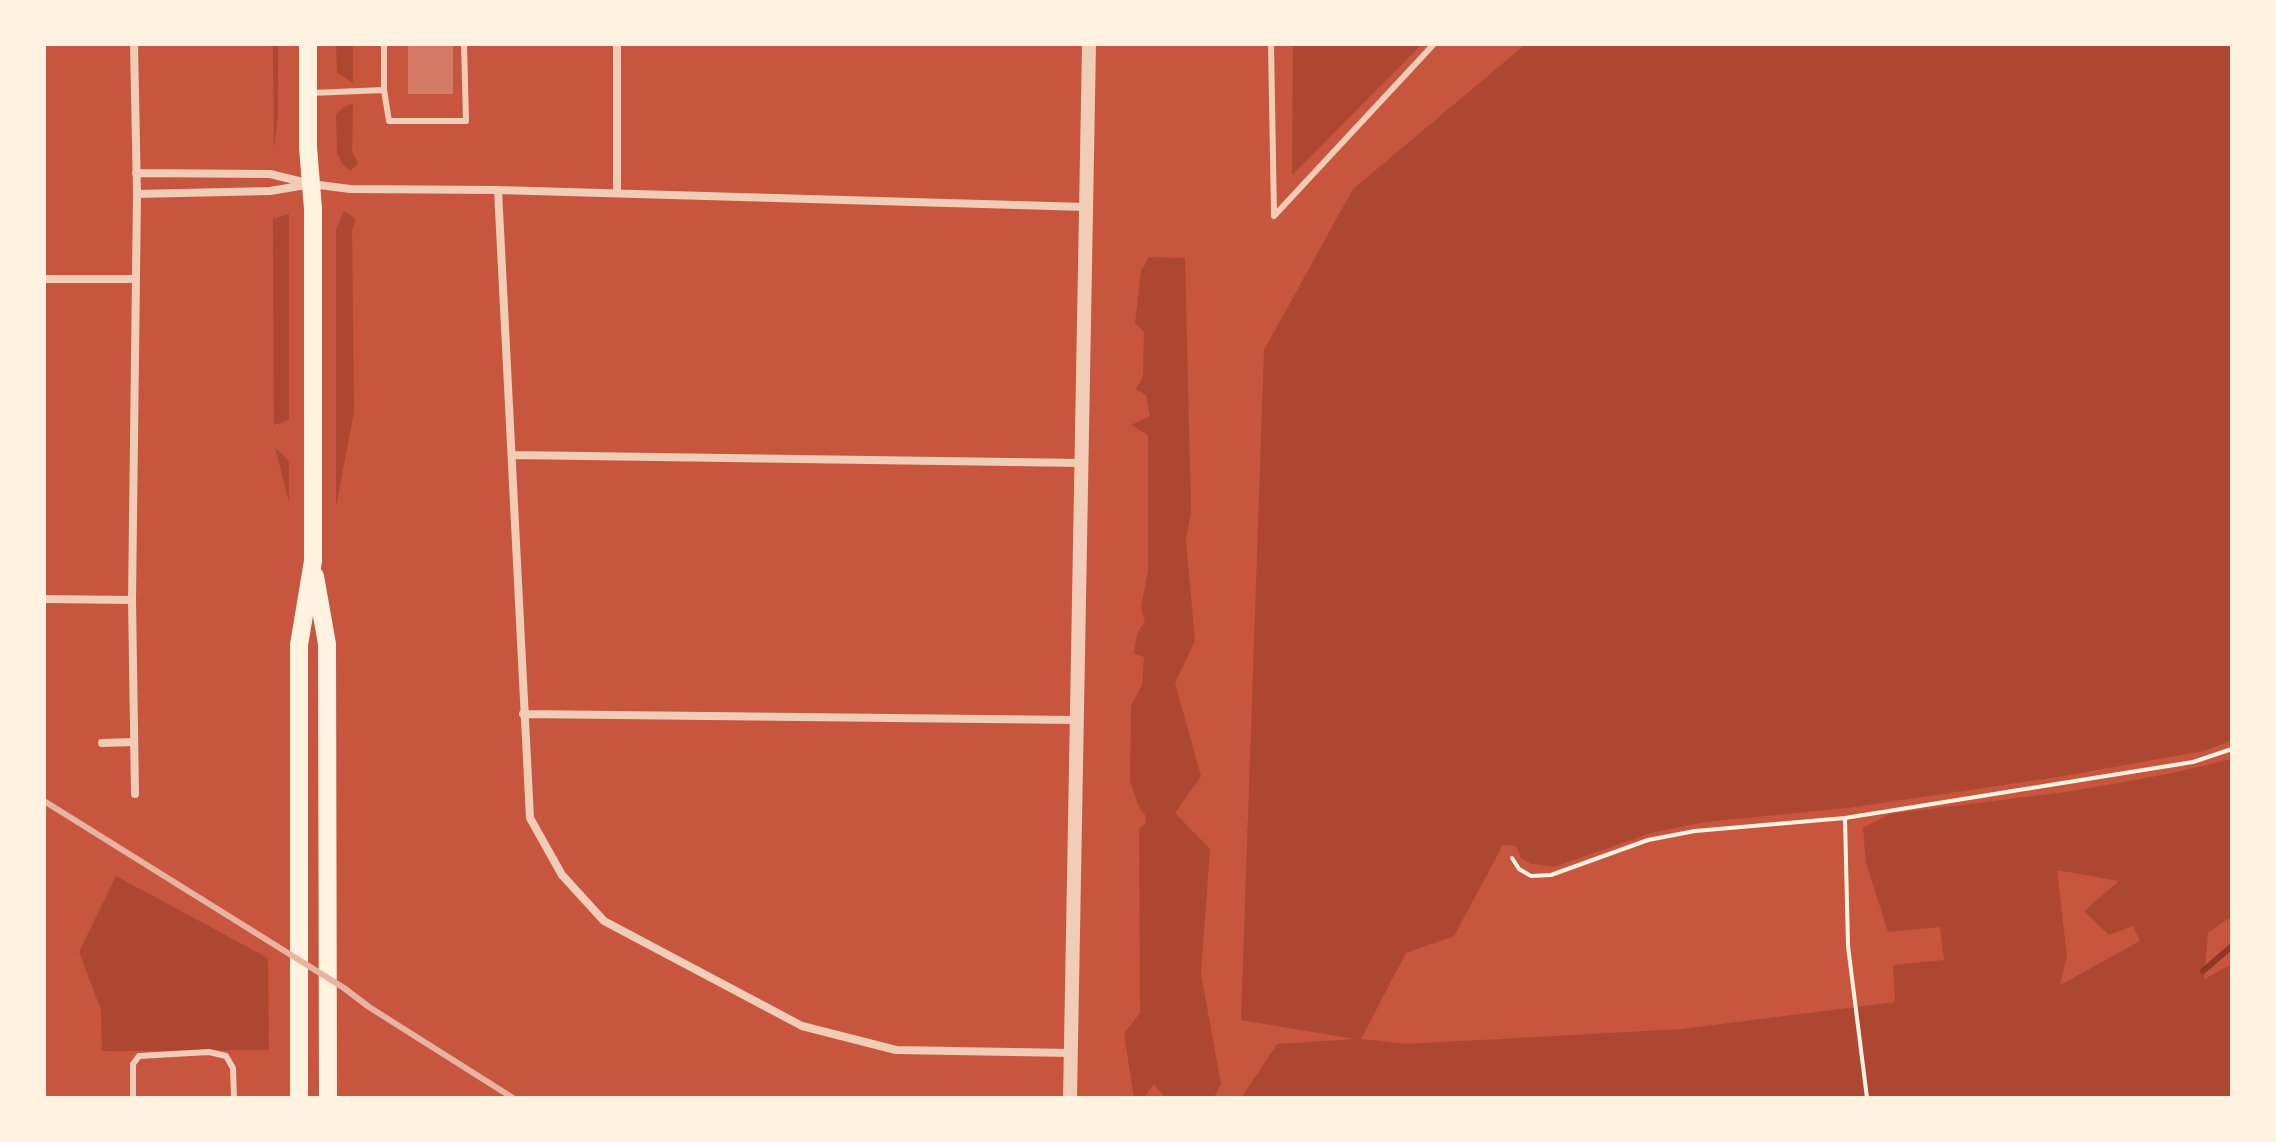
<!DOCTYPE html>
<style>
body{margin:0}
#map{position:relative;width:2276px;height:1142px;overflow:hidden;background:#c8553d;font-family:"Public Sans",sans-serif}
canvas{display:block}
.frame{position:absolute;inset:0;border:46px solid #fff3e0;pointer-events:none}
</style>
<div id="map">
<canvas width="2276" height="1142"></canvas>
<div class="frame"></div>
</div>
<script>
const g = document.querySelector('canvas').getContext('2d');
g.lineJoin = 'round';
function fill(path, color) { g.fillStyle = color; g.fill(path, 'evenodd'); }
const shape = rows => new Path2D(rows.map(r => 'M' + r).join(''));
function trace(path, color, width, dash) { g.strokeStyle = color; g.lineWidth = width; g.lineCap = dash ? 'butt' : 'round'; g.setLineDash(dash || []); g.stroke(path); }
const green = shape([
 [273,44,278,44,278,117,274,148],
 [336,44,353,44,353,83,337,73],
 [1293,44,1422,44,1292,175],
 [1526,44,2232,44,2232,741,2203,751,2064,776,1848,808,1705,822,1651,833,1554,867,1531,864,1521,858,1516,846,1503,845,1454,936,1406,953,1361,1039,1407,1044,1682,1029,1895,1002,1893,965,1944,960,1940,927,1888,932,1866,863,1863,828,1890,814,2073,791,2168,774,2232,759,2232,916,2208,933,2204,979,2232,964,2232,1098,1241,1098,1277,1044,1356,1039,1241,1020,1264,350,1353,189],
 [2057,870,2119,881,2084,911,2109,935,2133,926,2140,941,2060,985,2067,956],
 [353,104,352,151,358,163,350,171,342,164,337,153,336,114,344,107],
 [344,211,356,219,352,230,354,412,336,507,336,229],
 [289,214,289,420,274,425,273,219],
 [1149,257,1185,258,1191,511,1186,541,1195,641,1175,683,1201,776,1175,813,1210,849,1201,974,1221,1084,1214,1098,1166,1098,1154,1084,1144,1098,1134,1098,1124,1034,1140,1013,1139,829,1146,823,1145,815,1139,807,1130,781,1131,706,1142,685,1144,657,1134,654,1137,633,1145,622,1141,607,1148,571,1148,435,1131,425,1150,416,1146,395,1136,389,1143,376,1144,332,1135,323,1141,271],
 [275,447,289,462,289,501,286,491],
 [116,876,268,958,269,1050,102,1051,101,1010,79,952]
]);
const stream = shape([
 [2203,971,2232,946]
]);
const building = shape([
 [408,44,453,44,453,94,408,94]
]);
const path = shape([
 [1512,858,1519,869,1531,876,1551,875,1648,840,1695,831,1845,818],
 [1867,1098,1848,946,1845,818,2193,762,2232,749]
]);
const service = shape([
 [384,44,384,90,389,121,466,121,464,44],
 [1271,44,1274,216],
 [311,93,384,90],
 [1274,216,1434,44],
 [133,1098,133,1064,139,1056,209,1052,226,1056,233,1068,234,1098]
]);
const minor = shape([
 [134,44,137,194,132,600,135,794],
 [136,173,270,174,311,184,350,189,498,190,1086,207],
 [498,190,530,818,562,875,604,921,802,1026,896,1050,1071,1053],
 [617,193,617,44],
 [137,194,270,191,306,185],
 [44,279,136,279],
 [513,455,1082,463],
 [44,599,132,600],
 [523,714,1076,720],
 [102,743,134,742]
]);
const tertiary = shape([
 [1070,1098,1089,44]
]);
const primary = shape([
 [315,576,327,644,328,1098],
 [299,1098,299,645,313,561,313,209,308,147,308,44]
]);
const rail = shape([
 [44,801,344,988,369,1007,513,1098]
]);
fill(green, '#ae4732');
trace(stream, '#8f3625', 6);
fill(building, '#d67c66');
trace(path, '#fff3e0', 4);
trace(service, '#f1ccb7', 6);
trace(minor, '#f1ccb7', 8);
trace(tertiary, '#f1ccb7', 14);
trace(primary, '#fff3e0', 18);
trace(rail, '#e9b49f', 6);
</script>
